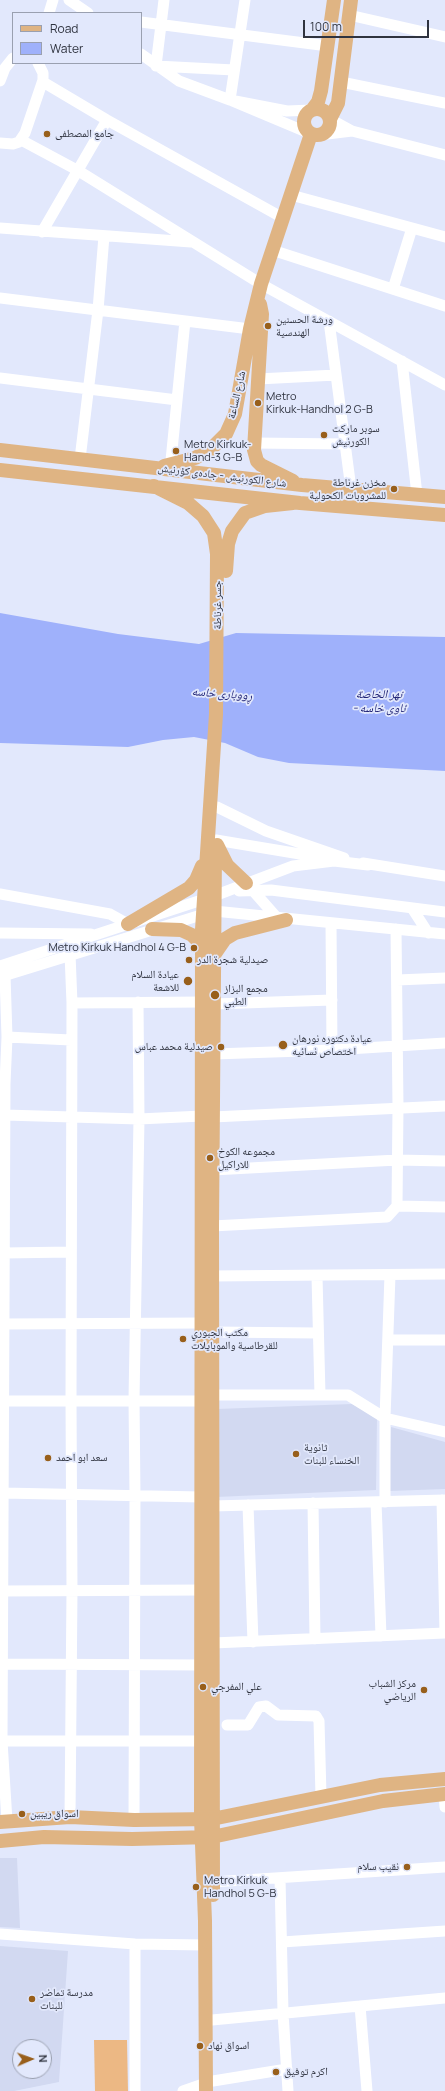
<!DOCTYPE html>
<meta charset="utf-8">
<style>
body{margin:0}
#map{position:relative;width:445px;height:2091px;overflow:hidden;background:#e2e8fc;font-family:Manrope,sans-serif}
canvas{display:block}
.legend{position:absolute;left:12px;top:12px;width:130px;height:52px;box-sizing:border-box;background:#e2e8fc;border:1px solid #9aa0b0;margin:0;padding:5px 7px;list-style:none;font-size:12px;color:#2f333f}
.legend li{display:flex;align-items:center;gap:8px;height:20px}
.legend b{width:20px;border:1px solid #9aa0b0}
.north{position:absolute;left:12px;top:2039px;width:40px;height:40px;box-sizing:border-box;background:#e2e8fc;border:1px solid #9aa0b0;border-radius:50%;rotate:88deg;font-size:11px;font-weight:700;line-height:16px;text-align:center;color:#2f333f}
.north::after{content:'';display:block;margin:auto;width:14px;height:18px;background:#985f1b;clip-path:polygon(50% 0,100% 100%,50% 72%,0 100%)}
.scale{position:absolute;left:303px;top:20px;width:126px;height:18px;box-sizing:border-box;border:2px solid #2f333f;border-top:0;padding-left:5px;font-size:12px;line-height:14px;white-space:nowrap;color:#2f333f;-webkit-text-stroke:3px #e2e8fc;paint-order:stroke}
</style>
<div id="map">
<canvas width="445" height="2091"></canvas>
<ul class="legend">
<li><b style="height:5px;background:#dfb483"></b>Road</li>
<li><b style="height:11px;background:#9fb1fb"></b>Water</li>
</ul>
<div class="north">N</div>
<div class="scale">100 m</div>
</div>
<script>
const g = document.querySelector('canvas').getContext('2d');
g.lineJoin = 'round';
function fill(path, color) { g.fillStyle = color; g.fill(path, 'evenodd'); }
const shape = rows => new Path2D(rows.map(r => 'M' + r).join(''));
function trace(path, color, width, dash) { g.strokeStyle = color; g.lineWidth = width; g.lineCap = dash ? 'butt' : 'round'; g.setLineDash(dash || []); g.stroke(path); }
function drawText(font, color, halo, rows, align = 'center') {
  g.font = font + ' Manrope,"Noto Naskh Arabic",sans-serif'; g.lineWidth = 3.5; g.setLineDash([]); g.textBaseline = 'middle'; g.strokeStyle = halo; g.fillStyle = color; for (const [text, x, y, turn = 0] of rows) {
    g.save(); g.translate(x, y); g.rotate((+turn || 0) * Math.PI / 180); g.textAlign = isNaN(turn) ? turn : align; if (halo) g.strokeText(text, 0, 0); g.fillText(text, 0, 0); g.restore();
  }
}
const built = shape([
 [352,1404,377,1418,376,1490,216,1497,217,1409],
 [391,1427,445,1442,445,1489,389,1491],
 [0,1858,17,1858,20,1928,0,1927],
 [0,1946,68,1951,59,2082,14,2091,0,2091],
 [20,2047,44,2047,44,2071,20,2071]
]);
const green = shape([
 [94,2040,127,2040,128,2091,95,2091]
]);
const water = shape([
 [0,613,118,634,199,644,236,633,445,637,445,771,289,763,258,757,225,743,194,737,163,740,128,747,0,743]
]);
const minor = shape([
 [69,0,88,13],
 [164,0,156,66,234,70],
 [49,13,53,0],
 [349,15,445,37],
 [141,22,328,46],
 [141,54,179,81,230,100,245,0],
 [0,81,5,68,13,58],
 [43,82,107,120,283,218],
 [341,82,445,103],
 [352,131,445,155],
 [311,134,230,100,287,111,312,110],
 [319,135,352,131,330,119],
 [21,140,77,170,261,284,445,385],
 [0,143,13,144,19,142,25,133,43,80,43,73,38,63],
 [291,195,445,237],
 [0,228,191,242],
 [42,232,107,120],
 [272,250,445,306],
 [393,289,412,228],
 [0,298,250,329],
 [329,321,351,489],
 [402,361,417,495],
 [0,378,177,400],
 [258,379,336,375],
 [253,443,347,444],
 [80,459,98,310,104,236],
 [170,470,185,321],
 [217,807,266,831,344,858],
 [216,840,324,858],
 [363,863,445,876],
 [249,886,278,919],
 [239,891,271,890,445,912],
 [0,894,110,914,128,924],
 [412,908,428,933],
 [331,923,332,1050],
 [396,929,398,1107,397,1206],
 [0,933,91,934],
 [70,954,72,1003,71,1400,72,1590,70,1817],
 [0,966,214,896,293,866,334,861,368,865],
 [5,975,7,1037,5,1084,2,1741,7,1821],
 [0,977,214,911,445,934],
 [397,980,445,978],
 [72,1003,203,1002],
 [214,1004,332,1000],
 [7,1037,71,1040],
 [214,1054,332,1050,445,1043],
 [5,1115,139,1119,202,1116],
 [213,1117,445,1106],
 [213,1170,397,1160,445,1161],
 [212,1226,387,1217,397,1206,445,1207],
 [4,1253,71,1252],
 [212,1276,445,1274],
 [317,1276,320,1395],
 [4,1324,202,1323],
 [212,1332,318,1333],
 [388,1340,445,1340],
 [213,1395,348,1395,385,1418,445,1432],
 [4,1401,201,1401],
 [3,1493,201,1497],
 [442,1500,445,1633],
 [376,1502,381,1636],
 [385,1502,385,1418,390,1275],
 [313,1503,315,1639],
 [248,1505,253,1642],
 [212,1506,445,1500],
 [3,1591,202,1590],
 [213,1643,445,1633],
 [2,1664,202,1665],
 [227,1725,248,1725,259,1707,266,1706,278,1715,316,1716,319,1721,321,1796],
 [0,1741,201,1741],
 [444,1794,445,1807],
 [134,1820,135,1496,134,1399,139,1119,138,1002],
 [280,1878,283,2013,288,2091],
 [213,1882,445,1867],
 [0,1934,135,1944,205,1945],
 [282,1942,445,1931],
 [360,2006,367,2091],
 [212,2020,445,1998],
 [213,2081,287,2069],
 [135,2091,135,1944],
 [183,2091,206,2083]
]);
const major = shape([
 '304 122a13 13 0 1 1 26 0a13 13 0 1 1-26 0Z',
 [312,110,318,102,321,91,334,0],
 [330,119,338,103,351,0],
 [260,304,262,314,254,450,257,461,261,465,293,481],
 [0,450,302,485,445,497],
 [164,466,195,458,210,450,226,434,235,414,250,329,261,284,311,134],
 [0,470,300,503,445,515],
 [154,486,188,503,203,516,214,533,217,554,216,714,202,930,201,1819,205,1921,206,2091],
 [226,571,228,544,232,531,245,513,265,506,293,503],
 [217,845,227,865,246,883],
 [128,924,189,888,196,880,202,866],
 [152,929,181,930,192,935,202,945],
 [214,955,225,939,235,933,286,920],
 [0,1822,70,1817,134,1820,212,1819,380,1785,445,1779],
 [0,1841,44,1837,132,1839,212,1837,383,1801,445,1794],
 [213,1895,212,1226,215,850]
]);
const markers = [
 [47,134,4,"#985f1b"],
 [268,326,4,"#985f1b"],
 [258,403,4,"#985f1b"],
 [324,435,4,"#985f1b"],
 [176,451,4,"#985f1b"],
 [394,489,4,"#985f1b"],
 [194,948,4,"#985f1b"],
 [189,960,4,"#985f1b"],
 [188,981,5,"#985f1b"],
 [215,995,5,"#985f1b"],
 [283,1045,5,"#985f1b"],
 [221,1047,4,"#985f1b"],
 [210,1158,4,"#985f1b"],
 [183,1339,4,"#985f1b"],
 [296,1454,4,"#985f1b"],
 [48,1458,4,"#985f1b"],
 [203,1687,4,"#985f1b"],
 [424,1690,4,"#985f1b"],
 [22,1814,4,"#985f1b"],
 [407,1867,4,"#985f1b"],
 [196,1887,4,"#985f1b"],
 [32,1999,4,"#985f1b"],
 [200,2046,4,"#985f1b"],
 [276,2072,4,"#985f1b"]
];
const poiNames = [
 ["جامع المصطفى",55,134],
 ["ورشة الحسنين",276,320],
 ["الهندسية",276,333],
 ["Metro",266,397],
 ["Kirkuk-Handhol 2 G-B",266,410],
 ["سوبر ماركت",332,429],
 ["الكورنيش",332,442],
 ["Metro Kirkuk-",184,445],
 ["Hand-3 G-B",184,458],
 ["مخزن غرناطة",386,483,"right"],
 ["للمشروبات الكحولية",386,496,"right"],
 ["Metro Kirkuk Handhol 4 G-B",186,948,"right"],
 ["صيدلية شجرة الدر",197,960],
 ["عيادة السلام",179,975,"right"],
 ["للاشعة",179,988,"right"],
 ["مجمع البزاز",224,989],
 ["الطبي",224,1002],
 ["عيادة دكتوره نورهان",292,1039],
 ["اختصاص نسائيه",292,1052],
 ["صيدلية محمد عباس",213,1047,"right"],
 ["مجموعه الكوخ",218,1152],
 ["للاراكيل",218,1165],
 ["مكتب الجبوري",191,1333],
 ["للقرطاسية والموبايلات",191,1346],
 ["ثانوية",304,1448],
 ["الخنساء للبنات",304,1461],
 ["سعد ابو احمد",56,1458],
 ["مركز الشباب",416,1684,"right"],
 ["الرياضي",416,1697,"right"],
 ["علي المفرجي",211,1687],
 ["اسواق ريبين",30,1814],
 ["نقيب سلام",399,1867,"right"],
 ["Metro Kirkuk",204,1881],
 ["Handhol 5 G-B",204,1894],
 ["مدرسة تماضر",40,1993],
 ["للبنات",40,2006],
 ["اسواق نهاد",208,2046],
 ["اكرم توفيق",284,2072]
];
const streetNames = [
 ["شارع الساعة",237,395,-77],
 ["شارع الكورنيش - جادەی کۆرنیش",222,476,7],
 ["جسر غرناطة",218,605,-90]
];
const waterNames = [
 ["ڕووباری خاسە",222,694,4],
 ["نهر الخاصة",379,695],
 ["- ئاوی خاسە",379,709]
];
fill(built, '#d2d9f1');
fill(green, '#ecb884');
fill(water, '#9fb1fb');
trace(minor, '#fff', 11);
trace(major, '#dfb483', 14);
for (const [x, y, r, color] of markers) { const dot = new Path2D(); dot.arc(x, y, r, 0, 2 * Math.PI); g.fillStyle = color; g.fill(dot); trace(dot, '#e2e8fc', 1.5); }
drawText('11px', '#2f333f', '#e2e8fc', poiNames, 'left');
drawText('11px', '#2f333f', '#e2e8fc', streetNames);
drawText('italic 12px', '#1f2275', '#e2e8fc', waterNames);
</script>
